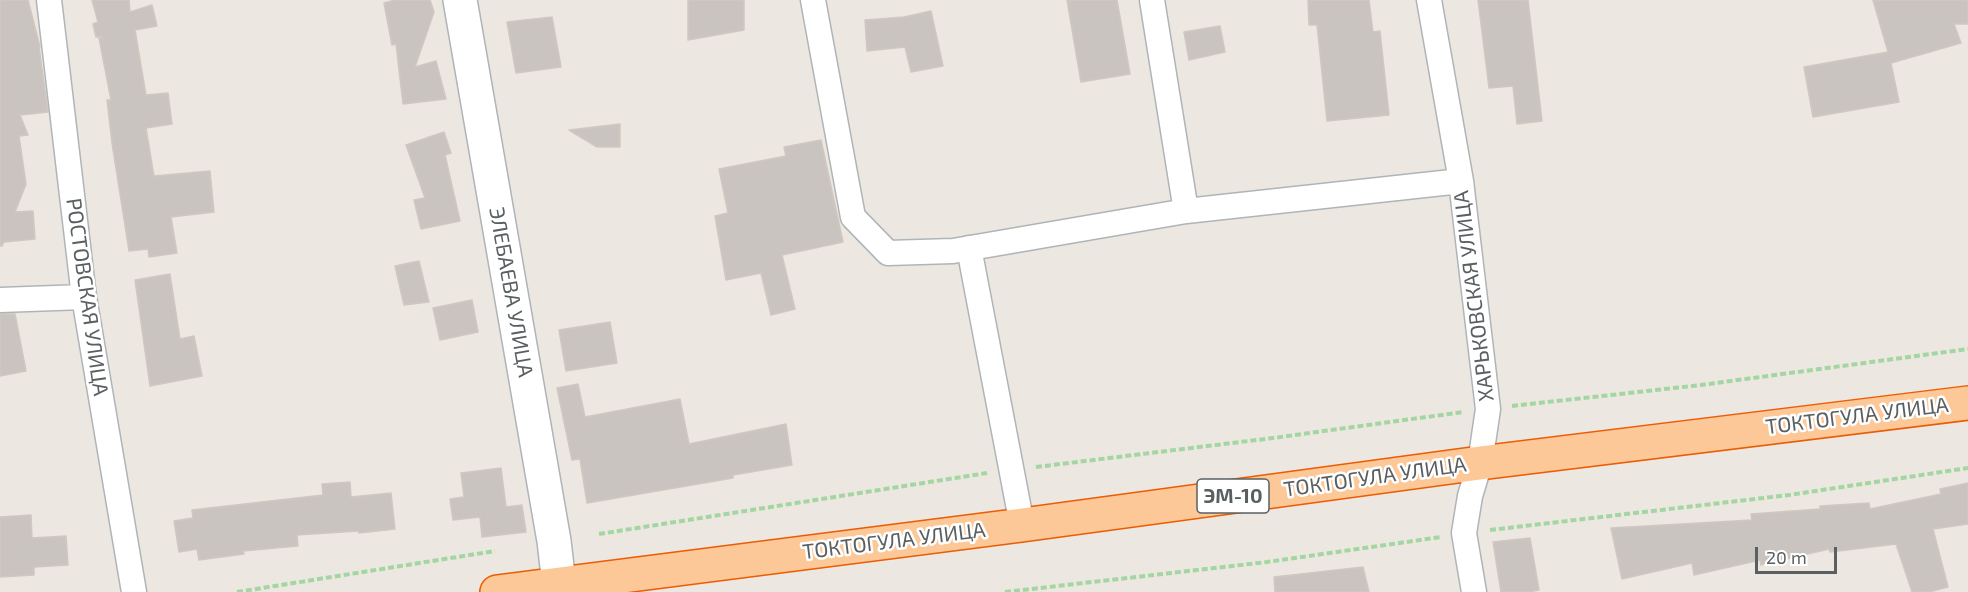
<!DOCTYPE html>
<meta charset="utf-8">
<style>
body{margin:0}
#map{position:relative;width:1968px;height:592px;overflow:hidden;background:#ede7e1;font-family:"Exo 2",sans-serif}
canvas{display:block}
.scale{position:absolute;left:1755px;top:547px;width:82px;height:27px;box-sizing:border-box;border:3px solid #5a6062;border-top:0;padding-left:8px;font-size:18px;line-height:21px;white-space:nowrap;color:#5a6062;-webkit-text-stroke:4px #fff;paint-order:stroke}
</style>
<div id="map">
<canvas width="1968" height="592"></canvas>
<div class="scale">20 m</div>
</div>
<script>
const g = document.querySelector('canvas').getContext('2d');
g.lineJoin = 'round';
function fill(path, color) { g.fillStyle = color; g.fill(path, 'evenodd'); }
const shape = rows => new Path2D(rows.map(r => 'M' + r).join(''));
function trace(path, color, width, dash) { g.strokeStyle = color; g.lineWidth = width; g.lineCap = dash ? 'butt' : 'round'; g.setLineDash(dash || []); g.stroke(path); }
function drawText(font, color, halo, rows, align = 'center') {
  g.font = font + ' "Exo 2",sans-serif'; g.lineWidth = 5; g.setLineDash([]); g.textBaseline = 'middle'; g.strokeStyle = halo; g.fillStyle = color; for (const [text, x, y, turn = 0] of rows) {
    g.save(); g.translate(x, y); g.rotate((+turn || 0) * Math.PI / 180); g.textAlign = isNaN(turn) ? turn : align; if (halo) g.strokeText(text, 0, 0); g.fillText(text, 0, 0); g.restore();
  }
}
const building = shape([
 [0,0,28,0,40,47,39,47,48,112,20,115,28,135,19,136,26,184,15,212,33,211,35,239,4,242,2,246,0,246,0,0],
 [92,0,129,0,130,12,152,5,157,26,135,30,146,95,168,93,172,124,146,128,154,176,210,171,214,212,171,217,177,253,149,257,148,249,129,251,112,143,107,100,111,100,99,38,102,38,102,36,96,37,93,24,98,22,92,0],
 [395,0,430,0,434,12,415,67,436,61,446,99,403,104,396,44,392,45,384,3,395,0],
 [688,0,744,0,744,30,688,40,688,0],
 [1067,0,1117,0,1130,74,1081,82,1067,0],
 [1308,0,1369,0,1373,32,1380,31,1389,115,1327,121,1317,25,1309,25,1308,0],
 [1478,0,1528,0,1542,121,1517,124,1513,86,1489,88,1478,0],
 [1873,0,1968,0,1968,24,1954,24,1961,43,1891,63,1899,102,1813,117,1804,67,1888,52,1873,0],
 [931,11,943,66,911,72,905,47,867,51,865,20,904,17,931,11],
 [552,17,561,67,516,73,507,22,552,17],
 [1220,26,1225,52,1189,60,1184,32,1220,26],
 [620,124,620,147,597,147,569,130,620,124],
 [444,132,451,153,445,155,460,221,421,229,414,200,425,198,406,145,444,132],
 [821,140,843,242,782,255,795,309,771,315,761,273,726,280,715,216,728,213,719,169,786,156,784,147,821,140],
 [419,261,429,302,404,305,395,266,419,261],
 [170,274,180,339,194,336,202,376,150,386,135,280,170,274],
 [472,300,478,332,440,340,433,308,472,300],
 [0,314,15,314,26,371,0,376,0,314],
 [610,322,617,363,566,371,559,330,610,322],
 [578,384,585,417,680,399,689,444,786,424,792,465,733,475,733,478,587,503,580,459,572,460,557,388,578,384],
 [501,468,506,507,522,505,526,532,482,537,480,517,453,520,450,499,464,497,461,473,501,468],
 [350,482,351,497,391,493,395,529,359,533,358,531,297,535,298,546,243,551,244,554,199,560,197,549,179,552,174,521,193,518,192,510,323,495,322,484,350,482],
 [1968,483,1968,524,1933,529,1948,587,1929,592,1912,592,1896,544,1830,552,1829,549,1761,565,1760,560,1694,575,1692,563,1622,579,1611,528,1752,520,1751,514,1820,509,1820,506,1869,503,1870,509,1941,494,1940,489,1968,483],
 [31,515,32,538,66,536,68,565,34,567,34,575,0,577,0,517,31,515],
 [1530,538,1539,590,1528,592,1501,592,1493,542,1530,538],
 [1363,567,1369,592,1275,592,1274,577,1363,567]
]);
const path = shape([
 [1512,406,1701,385,1968,349],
 [1036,467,1273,438,1463,412],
 [1490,530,1789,495,1968,468],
 [599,534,987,473],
 [237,592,495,551],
 [1005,592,1267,562,1441,537]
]);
const minor = shape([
 [49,0,84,297,134,592],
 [813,0,853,217,888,253,953,251,1186,211,1461,181],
 [1152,0,1186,211],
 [1429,0,1461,181,1488,409,1480,463,1470,496,1464,533,1474,592],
 [969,248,1022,525],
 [0,300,84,297]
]);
const secondary = shape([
 [460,0,554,541,559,584]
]);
const trunk = shape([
 [497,592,1022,525,1480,463,1968,403]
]);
const shields = [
 [1233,496,72]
];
const shieldNames = [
 ["ЭМ-10",1233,496]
];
const streetNames = [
 ["ЭЛЕБАЕВА УЛИЦА",511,292,80],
 ["ХАРЬКОВСКАЯ УЛИЦА",1474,296,-97],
 ["РОСТОВСКАЯ УЛИЦА",87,297,82],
 ["ТОКТОГУЛА УЛИЦА",1857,416,-7],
 ["ТОКТОГУЛА УЛИЦА",1375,477,-8],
 ["ТОКТОГУЛА УЛИЦА",894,541,-7]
];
fill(building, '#cac4c1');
trace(building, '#d1c7c0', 1.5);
trace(minor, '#afb5b7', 27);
trace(secondary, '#aeb4b7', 36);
trace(trunk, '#ec5c03', 36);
trace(path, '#a3d6a1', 4, [6, 3]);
trace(minor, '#fff', 24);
trace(secondary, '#fff', 33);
trace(trunk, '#fdc898', 33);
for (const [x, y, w] of shields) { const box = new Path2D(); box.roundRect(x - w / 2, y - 17, w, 34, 4.5); g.fillStyle = '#fff'; g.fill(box); trace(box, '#5a6062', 1.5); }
drawText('bold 20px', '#5a6062', null, shieldNames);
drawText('21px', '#5a6062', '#fff', streetNames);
</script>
